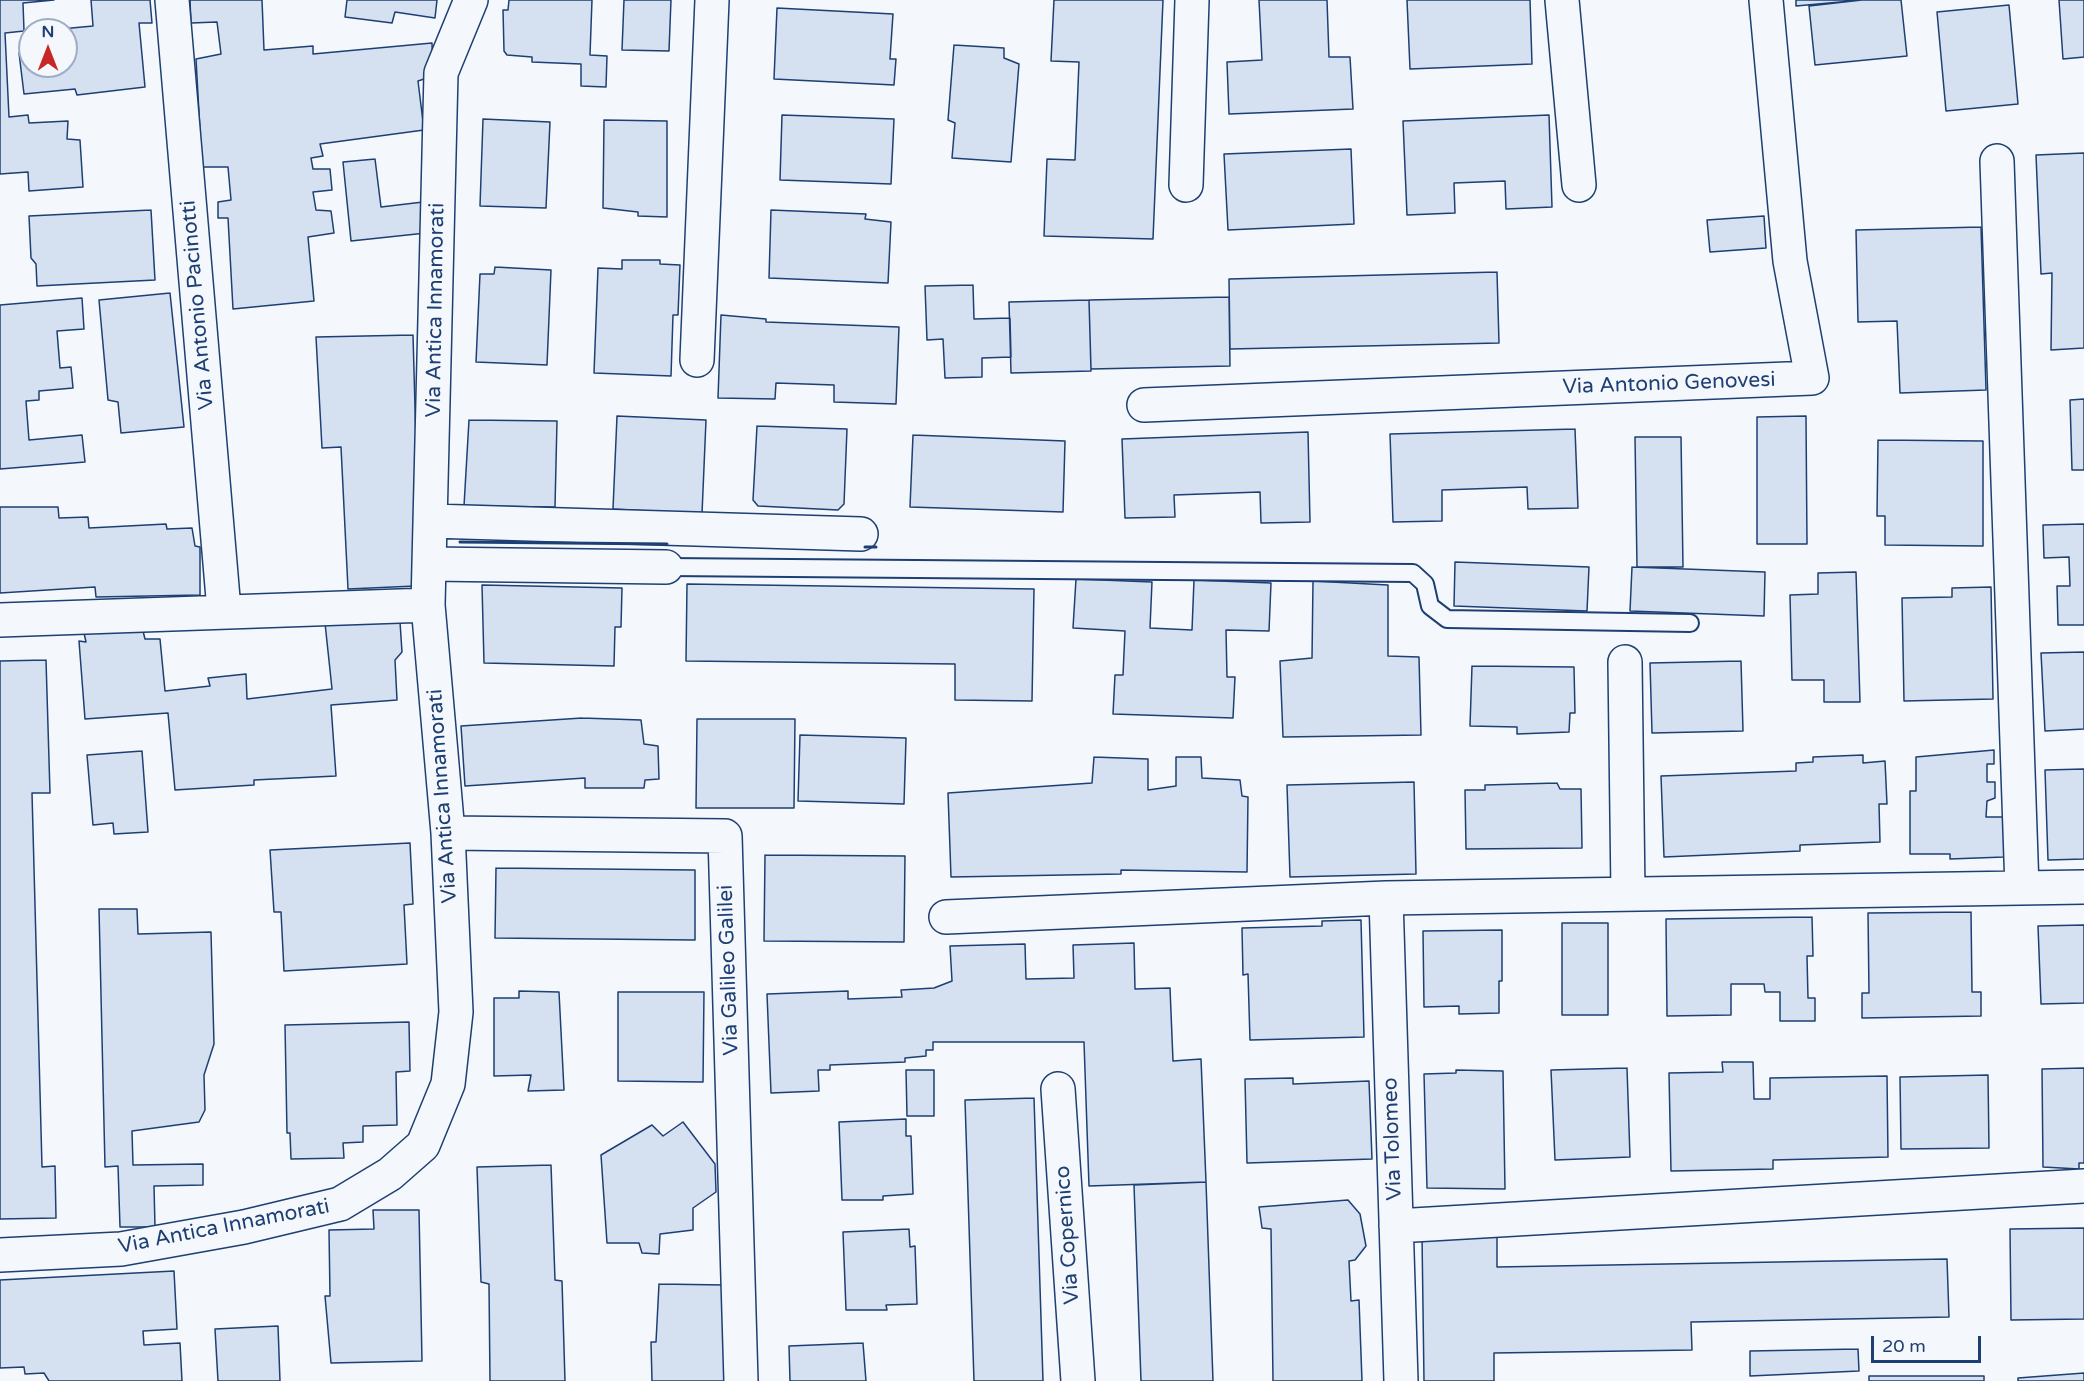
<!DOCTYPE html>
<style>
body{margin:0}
#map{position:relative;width:2084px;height:1381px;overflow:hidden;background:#f4f7fb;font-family:"Varela Round",sans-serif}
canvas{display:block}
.north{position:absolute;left:18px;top:18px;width:60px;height:60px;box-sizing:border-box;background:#f4f7fb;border:2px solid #9eadc5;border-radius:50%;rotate:0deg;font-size:16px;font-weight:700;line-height:24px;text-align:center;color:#1d3f73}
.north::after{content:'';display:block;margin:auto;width:21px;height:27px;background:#c62828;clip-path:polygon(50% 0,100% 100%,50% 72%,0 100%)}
.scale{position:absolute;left:1871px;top:1336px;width:110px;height:27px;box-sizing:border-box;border:3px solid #1d3f73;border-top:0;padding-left:8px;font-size:18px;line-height:21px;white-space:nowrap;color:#1d3f73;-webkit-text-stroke:4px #f4f7fb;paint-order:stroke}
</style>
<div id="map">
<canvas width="2084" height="1381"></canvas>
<div class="north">N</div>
<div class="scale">20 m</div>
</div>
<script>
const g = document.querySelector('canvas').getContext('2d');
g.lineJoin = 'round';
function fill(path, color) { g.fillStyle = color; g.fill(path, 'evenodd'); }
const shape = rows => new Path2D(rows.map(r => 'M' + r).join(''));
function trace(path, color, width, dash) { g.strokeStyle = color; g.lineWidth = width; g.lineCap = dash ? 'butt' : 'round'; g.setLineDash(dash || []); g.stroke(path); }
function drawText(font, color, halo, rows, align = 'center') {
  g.font = font + ' "Varela Round",sans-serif'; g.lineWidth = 4.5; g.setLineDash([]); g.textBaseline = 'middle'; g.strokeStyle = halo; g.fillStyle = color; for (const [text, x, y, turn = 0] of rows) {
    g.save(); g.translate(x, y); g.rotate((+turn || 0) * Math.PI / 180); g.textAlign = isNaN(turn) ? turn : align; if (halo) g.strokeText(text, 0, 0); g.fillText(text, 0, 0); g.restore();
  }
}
const building = shape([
 [0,0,54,0,23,3,24,31,5,33,9,117,28,115,29,123,68,121,67,139,80,140,83,187,29,191,28,172,0,174,0,0],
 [91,0,150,0,152,23,139,23,145,87,77,95,75,89,24,94,19,53,30,52,30,66,66,66,66,30,50,30,93,26,91,0],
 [190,0,262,0,264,50,313,46,313,54,432,43,433,76,418,81,424,130,320,144,323,156,311,158,313,169,330,169,332,190,313,192,316,210,331,211,334,233,308,237,314,301,233,309,228,218,218,218,218,202,231,200,228,167,202,167,196,59,221,54,217,22,191,23,190,0],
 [347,0,437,0,435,18,395,12,392,23,345,17,347,0],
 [509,0,592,0,590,55,607,56,606,87,581,86,581,64,532,62,532,57,507,55,504,51,503,10,508,10,509,0],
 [624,0,671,0,669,51,622,50,624,0],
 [1054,0,1163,0,1153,239,1044,236,1047,159,1075,160,1079,62,1051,61,1054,0],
 [1259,0,1327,0,1329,57,1350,57,1353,109,1229,114,1227,62,1262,60,1259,0],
 [1407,0,1530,0,1532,64,1410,69,1407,0],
 [1796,0,1862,0,1796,6,1796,0],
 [1862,0,1901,0,1907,56,1815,65,1809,6,1862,0],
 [2059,0,2084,0,2084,57,2063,59,2059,0],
 [2009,5,2018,104,1946,111,1937,12,2009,5],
 [777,8,893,14,890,59,896,59,894,85,774,79,777,8],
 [954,45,1004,48,1004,58,1019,64,1011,162,952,158,955,123,948,120,954,45],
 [782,115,894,119,891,184,780,180,782,115],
 [1549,115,1552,207,1506,209,1505,181,1454,183,1455,213,1407,215,1403,121,1549,115],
 [483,119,550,122,546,208,480,206,483,119],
 [604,120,667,121,667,217,638,216,638,212,603,208,604,120],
 [1351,149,1354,224,1228,230,1224,154,1351,149],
 [2084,153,2084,348,2051,350,2052,273,2041,274,2036,155,2084,153],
 [375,159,381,207,423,202,426,233,351,241,343,162,375,159],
 [151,210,155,280,37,286,36,264,31,258,29,216,151,210],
 [771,210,866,214,865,219,891,222,888,283,769,278,771,210],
 [1764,216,1766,248,1710,252,1707,220,1764,216],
 [1981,227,1986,390,1900,393,1897,321,1858,322,1856,230,1981,227],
 [622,260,660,260,660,264,680,265,678,315,673,315,671,376,594,373,598,268,622,269,622,260],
 [495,267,551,270,547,365,476,362,480,274,494,274,495,267],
 [1497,272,1499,343,1230,349,1229,279,1497,272],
 [973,285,974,319,1010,318,1011,357,982,358,982,377,945,378,943,339,927,340,925,286,973,285],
 [170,293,184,427,121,433,118,402,108,400,99,300,170,293],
 [1229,297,1230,366,1091,369,1089,300,1229,297],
 [82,298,84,329,57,331,60,368,71,367,73,388,39,391,39,400,26,401,29,440,82,435,85,462,0,469,0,305,82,298],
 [1089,300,1091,371,1011,373,1009,302,1089,300],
 [721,315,766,319,766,322,899,327,896,404,834,402,834,385,776,383,775,399,718,398,721,315],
 [413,335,416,443,415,586,348,589,341,447,322,448,316,337,413,335],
 [2084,399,2084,470,2072,470,2070,400,2084,399],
 [617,416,706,420,702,514,613,509,617,416],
 [1806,416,1807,544,1757,544,1757,417,1806,416],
 [469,420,557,421,555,507,464,506,469,420],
 [757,426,847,429,844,504,838,510,758,506,753,500,757,426],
 [1575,429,1578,508,1528,509,1527,487,1442,490,1442,521,1393,522,1390,434,1575,429],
 [1308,432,1310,522,1261,523,1260,492,1174,495,1175,517,1125,518,1122,439,1308,432],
 [913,435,1065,441,1063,512,910,507,913,435],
 [1635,437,1681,437,1683,567,1637,567,1635,437],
 [1878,440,1983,441,1983,546,1885,545,1885,516,1877,516,1878,440],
 [0,507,58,507,59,518,88,517,89,528,166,524,167,529,192,528,195,546,200,547,200,595,96,597,95,587,0,593,0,507],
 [2084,524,2084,625,2058,625,2057,586,2070,586,2069,557,2044,558,2043,525,2084,524],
 [1455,562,1589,567,1587,611,1454,606,1455,562],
 [1632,567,1765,572,1764,616,1630,611,1632,567],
 [1856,572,1860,702,1824,702,1824,680,1792,680,1790,595,1818,594,1818,573,1856,572],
 [1076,579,1152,582,1150,628,1192,630,1194,580,1271,583,1269,631,1226,630,1227,677,1235,677,1233,718,1113,714,1115,675,1123,675,1125,631,1073,628,1076,579],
 [1313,581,1388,585,1388,656,1419,657,1421,735,1283,737,1280,661,1312,658,1313,581],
 [687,584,1034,589,1032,701,955,700,955,664,686,661,687,584],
 [482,585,622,588,621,627,615,627,614,666,484,663,482,585],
 [1991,587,1993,699,1904,701,1902,598,1952,597,1952,588,1991,587],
 [400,622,402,652,395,660,397,700,331,705,336,776,254,780,254,785,175,790,168,713,85,719,79,641,86,642,84,633,143,631,145,639,160,639,165,691,210,686,208,678,246,674,247,699,332,689,325,623,400,622],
 [2084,652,2084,729,2045,731,2041,653,2084,652],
 [46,660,50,793,32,793,42,1167,55,1166,56,1218,0,1219,0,661,46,660],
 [1741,661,1743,731,1652,733,1650,663,1741,661],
 [1472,666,1574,667,1575,713,1570,713,1569,732,1517,734,1517,727,1470,726,1472,666],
 [582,718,641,720,644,744,658,746,659,779,645,780,644,788,585,788,585,778,465,786,461,726,582,718],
 [697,719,795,719,794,808,696,808,697,719],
 [800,735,906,738,904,804,798,801,800,735],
 [1994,750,1994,764,1987,764,1987,782,1995,782,1995,798,1987,801,1986,817,2004,817,2004,857,1950,859,1950,854,1910,854,1910,791,1916,791,1916,757,1994,750],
 [142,751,148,832,114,834,113,823,93,825,87,755,142,751],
 [1863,755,1863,763,1885,761,1887,804,1879,804,1880,842,1800,845,1800,851,1664,857,1661,776,1796,771,1796,763,1813,762,1813,757,1863,755],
 [1094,757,1148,759,1148,790,1176,786,1176,757,1201,757,1202,778,1240,780,1242,796,1248,797,1247,872,1121,870,1121,874,951,877,948,793,1092,783,1094,757],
 [2084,769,2084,859,2048,860,2045,770,2084,769],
 [1414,782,1416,874,1290,877,1287,785,1414,782],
 [1557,783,1560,789,1581,789,1582,848,1466,849,1465,790,1485,790,1485,785,1557,783],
 [410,843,413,904,404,905,407,964,284,971,281,912,274,912,270,850,410,843],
 [765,855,905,856,904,942,764,941,765,855],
 [496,868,695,870,695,940,495,938,496,868],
 [99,909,137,909,138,934,211,932,214,1044,204,1075,205,1110,199,1122,132,1131,133,1165,203,1164,203,1185,154,1186,155,1227,120,1227,118,1166,105,1167,99,909],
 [1971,912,1972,992,1981,992,1981,1016,1862,1018,1862,993,1869,993,1868,913,1971,912],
 [1812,917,1813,956,1807,956,1808,998,1815,998,1815,1021,1780,1021,1780,992,1765,992,1764,984,1731,984,1731,1015,1667,1016,1666,919,1812,917],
 [1361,920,1364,1037,1250,1040,1248,974,1243,975,1242,928,1322,926,1322,921,1361,920],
 [1562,923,1608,923,1608,1015,1562,1015,1562,923],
 [2084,925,2084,1003,2041,1004,2038,926,2084,925],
 [1502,930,1502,981,1499,981,1499,1013,1459,1014,1459,1006,1424,1007,1423,931,1502,930],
 [1134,943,1135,989,1170,988,1173,1061,1201,1059,1206,1182,1089,1186,1084,1042,933,1042,933,1050,926,1050,926,1056,905,1058,905,1062,830,1065,830,1070,818,1070,819,1091,771,1093,767,994,848,991,848,999,902,997,901,990,934,988,952,981,950,946,1025,944,1026,979,1074,978,1073,945,1134,943],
 [519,991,559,992,564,1090,528,1091,531,1075,494,1076,494,998,519,998,519,991],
 [618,992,704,992,703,1082,618,1081,618,992],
 [409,1022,410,1071,396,1072,397,1125,363,1126,363,1142,343,1143,344,1158,291,1159,290,1133,287,1133,285,1025,409,1022],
 [1722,1062,1753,1062,1754,1099,1770,1099,1770,1078,1887,1076,1888,1157,1773,1160,1773,1169,1671,1171,1669,1073,1723,1072,1722,1062],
 [1627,1068,1630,1157,1555,1160,1551,1070,1627,1068],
 [2084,1068,2084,1163,2079,1163,2079,1169,2043,1167,2042,1069,2084,1068],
 [906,1070,934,1070,934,1116,907,1116,906,1070],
 [1456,1070,1503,1071,1505,1189,1427,1188,1424,1074,1456,1073,1456,1070],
 [1988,1075,1989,1148,1901,1149,1900,1077,1988,1075],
 [1293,1078,1293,1084,1369,1081,1372,1159,1247,1163,1245,1079,1293,1078],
 [1034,1098,1043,1381,974,1381,965,1100,1034,1098],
 [906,1119,906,1136,911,1136,913,1194,883,1196,883,1200,842,1200,839,1122,906,1119],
 [683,1122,715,1164,716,1192,693,1208,693,1230,660,1234,659,1254,642,1253,639,1243,607,1243,601,1155,652,1125,663,1136,683,1122],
 [551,1165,555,1280,562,1281,565,1381,490,1381,489,1284,481,1282,477,1167,551,1165],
 [1206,1182,1213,1381,1141,1381,1134,1185,1206,1182],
 [1348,1200,1360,1214,1366,1246,1355,1260,1349,1261,1351,1301,1359,1300,1362,1381,1273,1381,1271,1229,1262,1228,1259,1207,1348,1200],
 [373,1210,419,1210,422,1361,331,1363,325,1296,330,1296,329,1230,374,1229,373,1210],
 [2084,1228,2084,1319,2011,1320,2010,1229,2084,1228],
 [909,1229,910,1247,915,1246,917,1304,886,1305,887,1310,846,1310,843,1232,909,1229],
 [1497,1235,1497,1267,1947,1259,1949,1317,1691,1322,1692,1350,1494,1353,1494,1381,1424,1381,1422,1236,1497,1235],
 [174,1271,177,1329,143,1331,144,1345,180,1343,182,1381,49,1381,44,1373,25,1374,24,1367,0,1368,0,1280,174,1271],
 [659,1284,725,1285,727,1381,652,1381,651,1342,656,1342,659,1284],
 [278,1326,280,1381,218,1381,215,1329,278,1326],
 [863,1343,866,1381,790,1381,789,1346,863,1343],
 [1858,1349,1859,1371,1750,1376,1750,1351,1858,1349],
 [2084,1373,2084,1381,2018,1381,2018,1378,2084,1373],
 [1869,1376,1984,1376,1984,1381,1869,1381,1869,1376]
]);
const service = shape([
 [666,567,1413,573,1425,584,1430,606,1447,619,1690,623]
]);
const minor = shape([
 [172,0,224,610],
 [1562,0,1579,185],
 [1997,161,2022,888],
 [1186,185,1192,0],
 [697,360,712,0],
 [1144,405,1812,378,1790,261,1766,0],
 [431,521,861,534],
 [430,564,666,567],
 [0,620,428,605],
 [1625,662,1628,894],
 [448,833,725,836,741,1381],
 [1386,898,1401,1381],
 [946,917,1386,898,2084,887],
 [1058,1089,1078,1381],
 [1396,1226,2084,1186],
 [0,1255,121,1249,244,1227,340,1204,390,1174,423,1145,448,1084,456,1012,448,833,428,605,441,73,471,0]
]);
const wall = shape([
 [460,542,667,544],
 [865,547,876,547]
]);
const streetNames = [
 ["Via Antonio Pacinotti",198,305,-95],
 ["Via Antica Innamorati",436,310,-89],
 ["Via Antonio Genovesi",1669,384,-2],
 ["Via Antica Innamorati",443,796,-94],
 ["Via Galileo Galilei",729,970,-92],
 ["Via Tolomeo",1393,1139,-92],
 ["Via Antica Innamorati",224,1227,-11],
 ["Via Copernico",1068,1235,-94]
];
fill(building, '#d5e0f0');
trace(building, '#1d3f73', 1.5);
trace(service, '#1d3f73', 20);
trace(minor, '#1d3f73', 36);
trace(service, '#f4f7fb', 16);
trace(minor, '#f4f7fb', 33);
trace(wall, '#1d3f73', 3);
drawText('21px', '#1d3f73', '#f4f7fb', streetNames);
</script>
